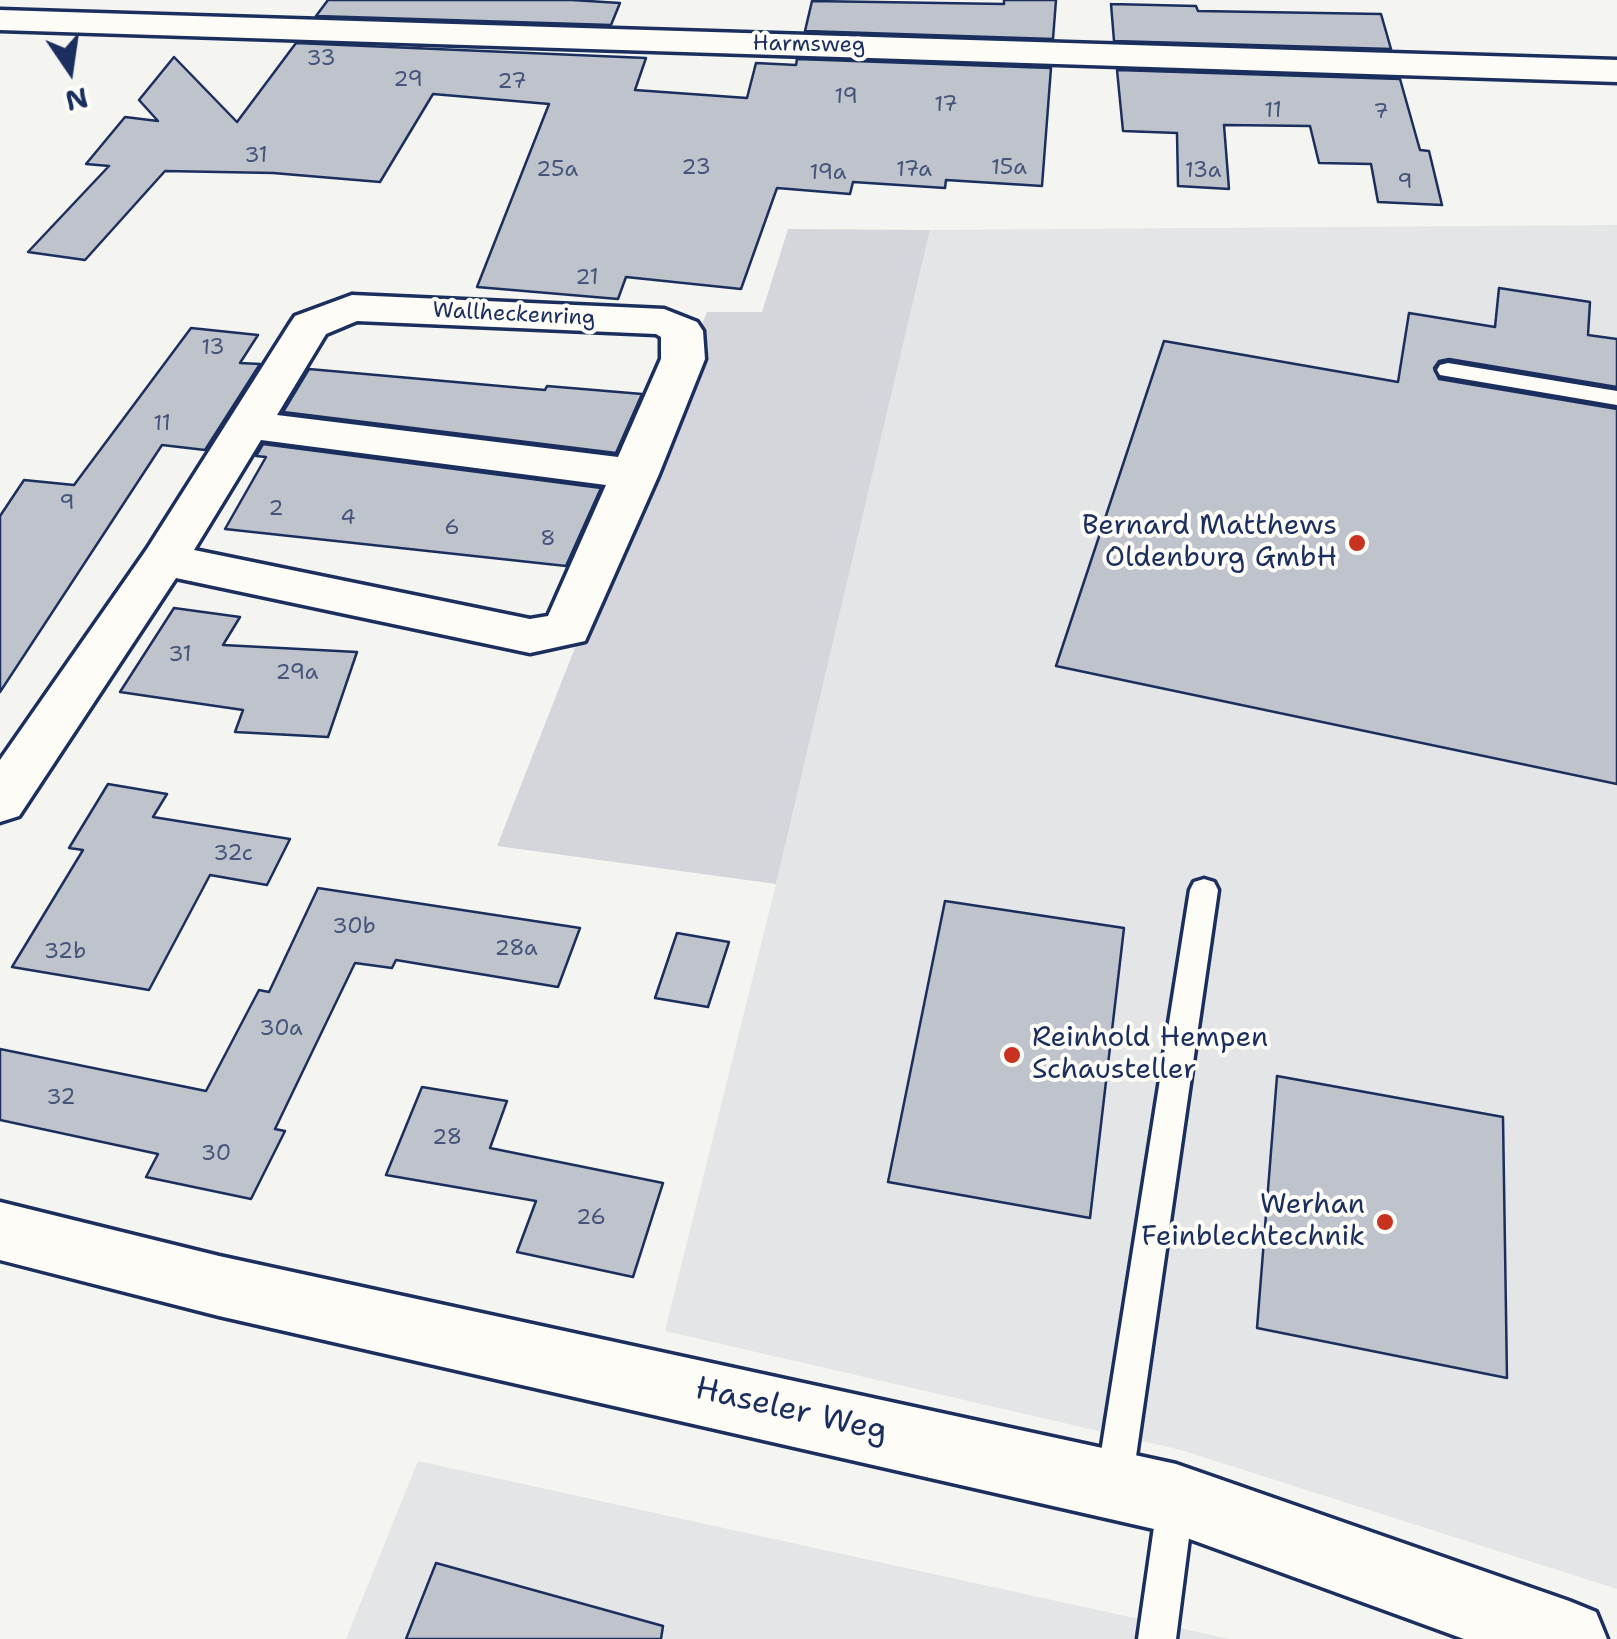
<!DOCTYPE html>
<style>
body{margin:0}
#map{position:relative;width:1617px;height:1639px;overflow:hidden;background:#f4f4f1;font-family:"Shantell Sans",sans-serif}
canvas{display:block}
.north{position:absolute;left:20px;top:20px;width:100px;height:100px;-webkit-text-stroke:8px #fdfcf7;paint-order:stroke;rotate:167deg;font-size:28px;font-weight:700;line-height:40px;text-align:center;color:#1b2f5e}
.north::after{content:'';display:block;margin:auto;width:35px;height:45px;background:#1b2f5e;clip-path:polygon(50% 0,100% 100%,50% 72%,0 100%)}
</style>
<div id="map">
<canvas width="1617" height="1639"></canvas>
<div class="north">N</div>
</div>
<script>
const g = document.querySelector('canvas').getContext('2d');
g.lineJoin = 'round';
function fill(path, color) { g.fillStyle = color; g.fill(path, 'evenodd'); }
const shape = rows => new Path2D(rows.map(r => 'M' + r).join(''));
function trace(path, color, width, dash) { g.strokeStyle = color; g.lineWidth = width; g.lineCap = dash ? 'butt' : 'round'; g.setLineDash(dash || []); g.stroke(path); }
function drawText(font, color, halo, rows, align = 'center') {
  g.font = font + ' "Shantell Sans",sans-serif'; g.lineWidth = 8; g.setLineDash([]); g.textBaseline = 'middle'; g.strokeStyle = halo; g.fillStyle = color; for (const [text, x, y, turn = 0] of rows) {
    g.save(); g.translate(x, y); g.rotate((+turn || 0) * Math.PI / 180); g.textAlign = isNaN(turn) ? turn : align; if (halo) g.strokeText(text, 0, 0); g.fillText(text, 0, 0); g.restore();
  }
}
const built = shape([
 [1617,225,1617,1589,1181,1450,665,1331,776,884,930,230],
 [418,1461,1230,1639,346,1639]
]);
const green = shape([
 [788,229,930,230,776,884,497,846,707,312,762,312]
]);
const building = shape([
 [328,0,572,0,620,3,611,25,316,16,328,0],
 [1004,0,1056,0,1053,39,805,31,812,1,1004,4,1004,0],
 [1111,4,1196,6,1198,11,1381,14,1391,49,1114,41,1111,4],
 [296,43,646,58,635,90,747,98,756,63,796,65,797,59,1051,68,1042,186,946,180,945,188,853,182,850,194,777,188,741,289,626,277,618,299,477,287,549,104,433,94,380,182,273,173,165,171,85,260,28,252,109,166,86,164,125,117,158,121,139,100,174,57,237,122,296,43],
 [1117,70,1400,79,1420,150,1429,151,1442,205,1378,202,1371,164,1319,163,1310,126,1224,125,1229,189,1178,186,1177,133,1123,131,1117,70],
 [1499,288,1590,302,1588,335,1617,339,1617,387,1449,359,1439,361,1434,368,1439,379,1617,409,1617,784,1056,666,1164,341,1398,382,1409,313,1495,327,1499,288],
 [191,328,258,335,240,363,260,364,205,450,162,445,0,692,0,516,24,480,74,485,191,328],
 [309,369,545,390,547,386,642,394,616,453,283,412,309,369],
 [263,444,601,488,566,566,225,529,266,457,256,456,263,444],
 [174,608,240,617,223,645,357,652,328,737,235,732,243,710,120,692,174,608],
 [108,784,167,794,153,817,290,839,267,885,210,875,149,990,12,967,83,850,69,848,108,784],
 [318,888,580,928,558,987,396,960,392,968,355,963,275,1129,285,1131,251,1199,146,1177,158,1154,0,1120,0,1049,206,1091,259,990,269,992,318,888],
 [945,901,1124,928,1090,1218,888,1182,945,901],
 [677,933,729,942,708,1007,655,998,677,933],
 [1277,1076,1503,1117,1507,1378,1257,1328,1277,1076],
 [422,1087,507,1101,490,1148,663,1183,633,1277,517,1252,536,1201,386,1175,422,1087],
 [436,1563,663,1626,661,1639,406,1639,436,1563]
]);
const service = shape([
 [1448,363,1617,391,1617,405,1440,375,1437,370,1440,365,1448,363],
 [1204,879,1214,882,1218,890,1132,1484,1127,1496,1114,1502,1101,1496,1096,1484,1190,890,1194,882,1204,879],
 [1176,1481,1189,1486,1194,1499,1176,1639,1138,1639,1158,1499,1163,1486,1176,1481]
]);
const minor = shape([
 [0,10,1617,60,1617,82,0,30,0,10],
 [352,295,664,309,697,322,703,331,705,359,659,474,585,641,530,653,176,578,19,816,0,822,0,760,147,549,289,325,295,316,352,295],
 [357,321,656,334,661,337,661,359,618,457,277,415,326,334,357,321],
 [261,440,606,485,548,616,530,619,194,550,261,440],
 [0,1202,219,1256,1176,1464,1569,1601,1596,1612,1607,1639,1464,1639,1176,1534,219,1316,0,1260,0,1202]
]);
const markers = [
 [1357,543,10,"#c8321e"],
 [1012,1055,10,"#c8321e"],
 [1385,1222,10,"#c8321e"]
];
const farStreetnames = [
 ["Harmsweg",809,45,1],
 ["Wallheckenring",514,315,3]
];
const numberNames = [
 ["33",321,59],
 ["29",408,80],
 ["27",512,82],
 ["19",846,97],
 ["17",946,105],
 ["11",1273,111],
 ["7",1381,112],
 ["31",256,156],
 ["23",696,168],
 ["15a",1009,168],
 ["25a",557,170],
 ["17a",914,170],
 ["13a",1203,171],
 ["19a",828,173],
 ["9",1405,182],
 ["21",587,278],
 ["13",213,348],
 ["11",162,424],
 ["9",67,503],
 ["2",276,509],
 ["4",348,518],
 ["6",452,528],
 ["8",548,539],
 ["31",180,655],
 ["29a",297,673],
 ["32c",233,854],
 ["30b",354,927],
 ["28a",516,949],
 ["32b",65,952],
 ["30a",281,1029],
 ["32",61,1098],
 ["28",447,1138],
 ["30",216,1154],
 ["26",591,1218]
];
const poiNames = [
 ["Bernard Matthews",1337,527],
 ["Oldenburg GmbH",1337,559],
 ["Reinhold Hempen",1032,1039,"left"],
 ["Schausteller",1032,1071,"left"],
 ["Werhan",1365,1206],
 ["Feinblechtechnik",1365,1238]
];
const nearStreetnames = [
 ["Haseler Weg",791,1411,13]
];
fill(built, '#e4e5e6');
fill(green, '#d4d6db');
fill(building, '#bfc3cc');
trace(building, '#1b2f5e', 2.5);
trace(service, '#1b2f5e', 7);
trace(minor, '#1b2f5e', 7);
fill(service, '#fdfcf7');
fill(minor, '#fdfcf7');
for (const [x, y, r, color] of markers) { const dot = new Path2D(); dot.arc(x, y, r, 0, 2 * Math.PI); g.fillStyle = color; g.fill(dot); trace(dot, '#fdfcf7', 4); }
drawText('22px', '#1b2f5e', '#fdfcf7', farStreetnames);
drawText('22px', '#44547a', null, numberNames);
drawText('28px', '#1b2f5e', '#fdfcf7', poiNames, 'right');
drawText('32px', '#1b2f5e', '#fdfcf7', nearStreetnames);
</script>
